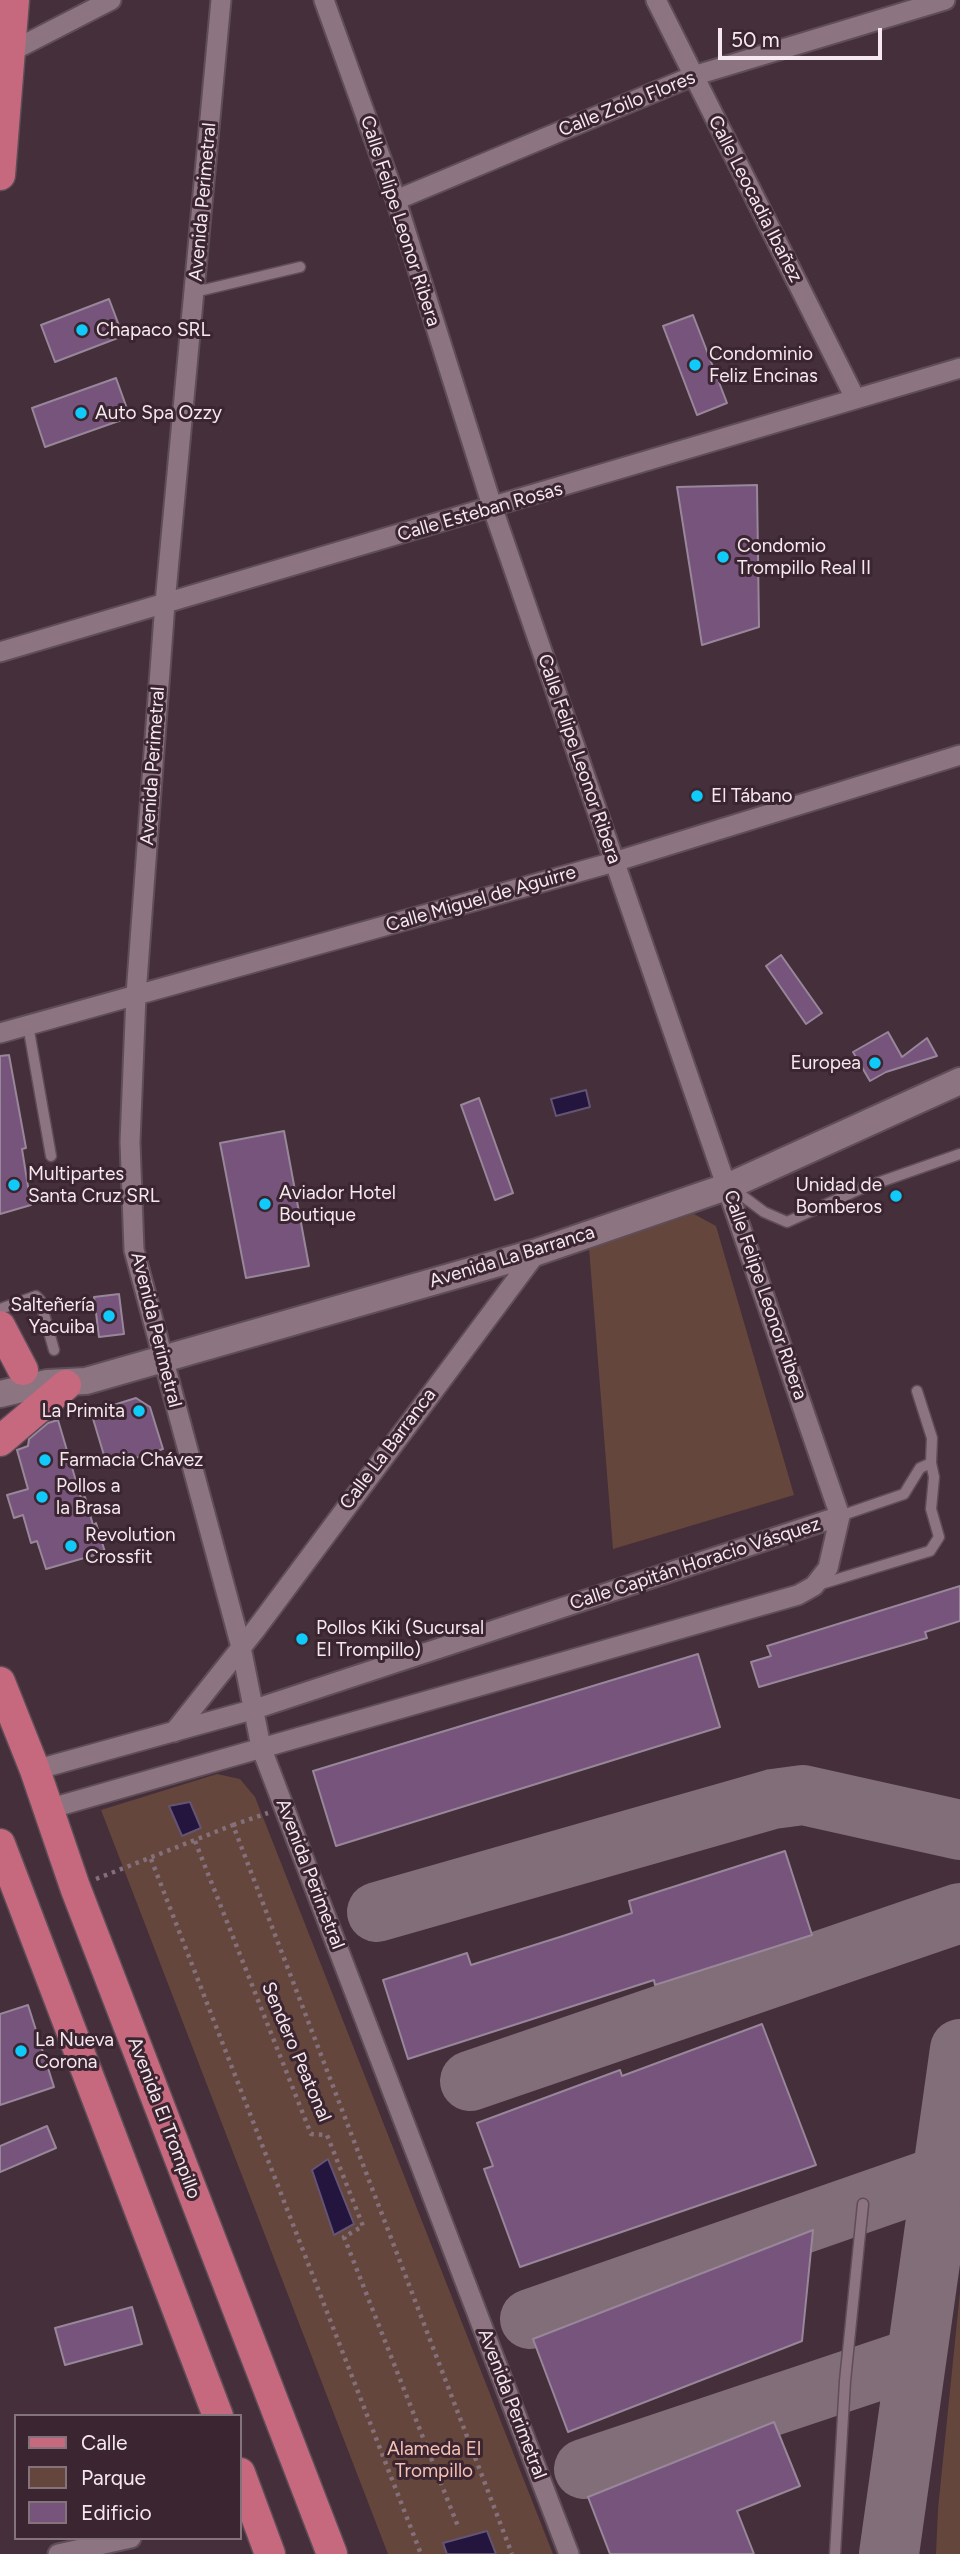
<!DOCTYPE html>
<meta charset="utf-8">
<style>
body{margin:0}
#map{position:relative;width:960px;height:2554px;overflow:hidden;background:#442f3a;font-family:Figtree,sans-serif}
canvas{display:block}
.legend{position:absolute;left:14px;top:2414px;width:228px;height:126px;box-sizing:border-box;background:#3a2530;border:2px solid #85737c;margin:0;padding:9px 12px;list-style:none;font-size:21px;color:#f6e8ef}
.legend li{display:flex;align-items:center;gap:14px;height:35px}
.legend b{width:35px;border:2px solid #85737c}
.scale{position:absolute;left:718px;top:28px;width:164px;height:32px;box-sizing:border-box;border:4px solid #f6e8ef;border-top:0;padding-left:9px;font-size:21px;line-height:24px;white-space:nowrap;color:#f6e8ef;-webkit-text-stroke:5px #3a2530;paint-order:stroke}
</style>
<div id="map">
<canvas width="960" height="2554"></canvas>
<ul class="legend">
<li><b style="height:9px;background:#c7697e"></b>Calle</li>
<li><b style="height:19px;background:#65463d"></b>Parque</li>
<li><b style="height:19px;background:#77547c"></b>Edificio</li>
</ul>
<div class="scale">50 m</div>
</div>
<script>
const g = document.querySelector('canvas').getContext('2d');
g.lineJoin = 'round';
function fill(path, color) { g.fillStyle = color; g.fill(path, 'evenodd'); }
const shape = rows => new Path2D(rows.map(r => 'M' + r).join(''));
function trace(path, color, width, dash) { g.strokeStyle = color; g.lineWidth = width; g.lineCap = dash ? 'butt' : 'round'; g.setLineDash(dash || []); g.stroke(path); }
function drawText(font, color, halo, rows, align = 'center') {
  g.font = font + ' Figtree,sans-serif'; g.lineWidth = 6; g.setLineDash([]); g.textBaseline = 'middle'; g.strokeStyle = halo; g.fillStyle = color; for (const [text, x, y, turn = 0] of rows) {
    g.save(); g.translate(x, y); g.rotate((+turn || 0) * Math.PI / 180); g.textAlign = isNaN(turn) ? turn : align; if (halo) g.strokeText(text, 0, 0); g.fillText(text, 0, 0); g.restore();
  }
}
const green = shape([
 [694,1214,716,1226,794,1495,613,1549,589,1248],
 [217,1774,240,1779,255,1797,553,2554,388,2554,101,1810],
 [960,2292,960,2554,936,2554,938,2509]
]);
const water = shape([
 [586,1090,590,1107,556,1116,551,1099,586,1090],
 [190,1802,201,1828,182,1836,169,1806,190,1802],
 [328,2159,354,2224,334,2235,312,2170,328,2159],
 [487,2531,496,2554,447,2554,443,2543,487,2531]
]);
const taxiway = shape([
 [377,1912,773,1799,803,1795,960,1830],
 [470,2081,960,1913],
 [530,2319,960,2169],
 [584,2469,915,2358],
 [889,2554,960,2049]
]);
const building = shape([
 [109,299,123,336,55,362,41,325,109,299],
 [693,315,727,403,697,415,663,326,693,315],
 [116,378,130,417,45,447,32,408,116,378],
 [757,485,759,627,702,645,677,487,757,485],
 [781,955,822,1013,806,1024,766,966,781,955],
 [888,1032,902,1057,927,1038,937,1056,886,1072,870,1081,853,1052,888,1032],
 [9,1055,26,1148,22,1149,31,1205,0,1214,0,1056,9,1055],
 [479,1098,513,1193,495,1200,461,1105,479,1098],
 [284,1131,309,1266,246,1278,220,1143,284,1131],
 [119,1294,124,1334,99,1337,94,1297,119,1294],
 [136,1398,150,1407,163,1449,126,1461,124,1457,106,1462,91,1412,136,1398],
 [58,1420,81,1498,85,1497,93,1525,96,1523,105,1552,46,1569,37,1541,31,1543,23,1515,14,1518,7,1495,28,1489,17,1450,28,1446,29,1439,48,1423,58,1420],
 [960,1586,960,1621,925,1632,927,1638,759,1687,751,1662,771,1656,767,1646,960,1586],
 [698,1654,720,1727,336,1846,313,1771,698,1654],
 [785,1851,812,1935,655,1985,654,1980,408,2059,383,1980,467,1953,471,1965,563,1936,632,1913,629,1901,785,1851],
 [28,2005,54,2087,0,2105,0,2014,28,2005],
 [762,2024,816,2165,520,2267,484,2169,493,2166,477,2123,620,2070,622,2076,762,2024],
 [47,2126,56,2148,0,2172,0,2146,47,2126],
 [813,2230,802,2341,568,2432,533,2339,813,2230],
 [132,2307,142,2344,65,2365,55,2328,132,2307],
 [774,2422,800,2486,737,2511,754,2554,610,2554,588,2497,774,2422]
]);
const path = shape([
 [233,1825,268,1813],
 [195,1841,311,2134,327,2135,363,2226,344,2237,459,2529],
 [151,1859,421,2554],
 [96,1879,233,1825,512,2554]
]);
const lane = shape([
 [195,292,300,267],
 [28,1025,51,1156],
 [732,1188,764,1212,787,1222,860,1189,960,1154],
 [0,1309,36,1296,40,1300,54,1350],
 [840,1516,904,1494,920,1468,931,1463],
 [818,1585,930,1551,939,1537,931,1509,934,1477,931,1463,932,1438,917,1391],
 [835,2554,845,2381,863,2204]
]);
const street = shape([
 [221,0,165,603,136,995,130,1142,134,1250,241,1647,261,1747,569,2554],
 [324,0,396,200,493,509,840,1516],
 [656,0,855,398],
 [10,52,111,0],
 [396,200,693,76,945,0],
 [0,652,960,368],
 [0,1033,614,862,960,755],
 [174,1732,256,1629,537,1252],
 [35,1770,255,1709,840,1516],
 [48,1809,798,1595,814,1586,828,1568,840,1516],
 [58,2554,131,2538]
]);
const secondary = shape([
 [0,1394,47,1383,86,1381,537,1252,729,1186,960,1081]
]);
const primary = shape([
 [0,175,14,0],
 [0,1326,23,1370],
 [0,1441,66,1385],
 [0,1682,35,1770,75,1887,332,2554],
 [0,1844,218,2416],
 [240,2473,270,2554]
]);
const markers = [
 [82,330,7,"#10cafa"],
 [695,365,7,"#10cafa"],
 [81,413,7,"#10cafa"],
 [723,557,7,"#10cafa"],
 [697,796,7,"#10cafa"],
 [875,1063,7,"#10cafa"],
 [14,1185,7,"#10cafa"],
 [896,1196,7,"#10cafa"],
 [265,1204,7,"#10cafa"],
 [109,1316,7,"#10cafa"],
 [139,1411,7,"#10cafa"],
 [45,1460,7,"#10cafa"],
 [42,1497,7,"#10cafa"],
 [71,1546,7,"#10cafa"],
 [302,1639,7,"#10cafa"],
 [21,2051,7,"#10cafa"]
];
const streetNames = [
 ["Calle Zoilo Flores",627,104,-22],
 ["Calle Leocadia Ibañez",755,199,63],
 ["Avenida Perimetral",203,202,-85],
 ["Calle Felipe Leonor Ribera",400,221,72],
 ["Calle Esteban Rosas",480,512,-16],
 ["Calle Felipe Leonor Ribera",579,759,71],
 ["Avenida Perimetral",153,766,-86],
 ["Calle Miguel de Aguirre",481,899,-16],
 ["Avenida La Barranca",512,1257,-17],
 ["Calle Felipe Leonor Ribera",765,1295,71],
 ["Avenida Perimetral",156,1330,76],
 ["Calle La Barranca",388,1449,-53],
 ["Calle Capitán Horacio Vásquez",695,1564,-18],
 ["Avenida Perimetral",310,1874,69],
 ["Sendero Peatonal",296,2052,67],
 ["Avenida El Trompillo",164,2118,69],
 ["Avenida Perimetral",512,2404,69]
];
const poiNames = [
 ["Chapaco SRL",96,330],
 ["Condominio",709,354],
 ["Feliz Encinas",709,376],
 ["Auto Spa Ozzy",95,413],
 ["Condomio",737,546],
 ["Trompillo Real II",737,568],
 ["El Tábano",711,796],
 ["Europea",861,1063,"right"],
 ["Multipartes",28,1174],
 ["Santa Cruz SRL",28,1196],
 ["Unidad de",882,1185,"right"],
 ["Bomberos",882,1207,"right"],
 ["Aviador Hotel",279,1193],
 ["Boutique",279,1215],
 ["Salteñería",95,1305,"right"],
 ["Yacuiba",95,1327,"right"],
 ["La Primita",125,1411,"right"],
 ["Farmacia Chávez",59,1460],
 ["Pollos a",56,1486],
 ["la Brasa",56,1508],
 ["Revolution",85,1535],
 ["Crossfit",85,1557],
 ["Pollos Kiki (Sucursal",316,1628],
 ["El Trompillo)",316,1650],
 ["La Nueva",35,2040],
 ["Corona",35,2062]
];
const parkNames = [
 ["Alameda El",434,2449],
 ["Trompillo",434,2471]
];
fill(green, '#65463d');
fill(water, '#24153e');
trace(water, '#635473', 2);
trace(taxiway, '#816e78', 60);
fill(building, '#77547c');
trace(building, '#98879a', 2);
trace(lane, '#5f4d57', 13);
trace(street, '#5f4d57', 23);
trace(secondary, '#5f4d57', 30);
trace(primary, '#5f4d57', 33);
trace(path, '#83707a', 4.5, [3.5, 5]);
trace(lane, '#8c7480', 10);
trace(street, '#8c7480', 19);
trace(secondary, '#8c7480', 26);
trace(primary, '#c7697e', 30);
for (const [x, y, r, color] of markers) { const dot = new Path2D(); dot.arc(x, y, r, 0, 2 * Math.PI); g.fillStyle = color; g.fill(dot); trace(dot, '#3a2530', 2.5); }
drawText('19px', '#f6e8ef', '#3a2530', streetNames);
drawText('19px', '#f6e8ef', '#3a2530', poiNames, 'left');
drawText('19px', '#f5c1b3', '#3a2530', parkNames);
</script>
